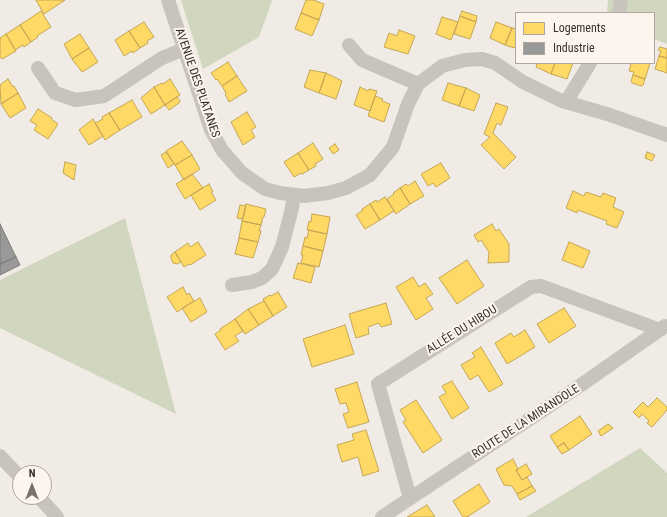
<!DOCTYPE html>
<meta charset="utf-8">
<style>
body{margin:0}
#map{position:relative;width:667px;height:517px;overflow:hidden;background:#f0ebe5;font-family:"Roboto Condensed",sans-serif}
canvas{display:block}
.legend{position:absolute;left:515px;top:12px;width:140px;height:52px;box-sizing:border-box;background:#fbf5ee;border:1px solid #aea6a0;margin:0;padding:5px 7px;list-style:none;font-size:12px;color:#3b302b}
.legend li{display:flex;align-items:center;gap:8px;height:20px}
.legend b{width:20px;border:1px solid #aea6a0}
.north{position:absolute;left:12px;top:465px;width:40px;height:40px;box-sizing:border-box;background:#fbf5ee;border:1px solid #aea6a0;border-radius:50%;rotate:0deg;font-size:11px;font-weight:700;line-height:16px;text-align:center;color:#3b302b}
.north::after{content:'';display:block;margin:auto;width:14px;height:18px;background:#7a716c;clip-path:polygon(50% 0,100% 100%,50% 72%,0 100%)}
</style>
<div id="map">
<canvas width="667" height="517"></canvas>
<ul class="legend">
<li><b style="height:11px;background:#ffd966"></b>Logements</li>
<li><b style="height:11px;background:#999"></b>Industrie</li>
</ul>
<div class="north">N</div>
</div>
<script>
const g = document.querySelector('canvas').getContext('2d');
g.lineJoin = 'round';
function fill(path, color) { g.fillStyle = color; g.fill(path, 'evenodd'); }
const shape = rows => new Path2D(rows.map(r => 'M' + r).join(''));
function trace(path, color, width, dash) { g.strokeStyle = color; g.lineWidth = width; g.lineCap = dash ? 'butt' : 'round'; g.setLineDash(dash || []); g.stroke(path); }
function drawText(font, color, halo, rows, align = 'center') {
  g.font = font + ' "Roboto Condensed",sans-serif'; g.lineWidth = 4; g.setLineDash([]); g.textBaseline = 'middle'; g.strokeStyle = halo; g.fillStyle = color; for (const [text, x, y, turn = 0] of rows) {
    g.save(); g.translate(x, y); g.rotate((+turn || 0) * Math.PI / 180); g.textAlign = isNaN(turn) ? turn : align; if (halo) g.strokeText(text, 0, 0); g.fillText(text, 0, 0); g.restore();
  }
}
const green = shape([
 [181,0,271,0,272,1,259,37,203,69],
 [608,0,667,0,667,44,654,39,654,13,607,13],
 [125,218,176,414,0,328,0,280],
 [640,448,667,473,667,517,526,517]
]);
const homes = shape([
 [36,0,65,0,44,14,36,0],
 [306,0,313,0,324,4,319,20,301,13,306,0],
 [41,11,51,27,37,36,38,37,31,42,20,25,41,11],
 [462,11,477,16,476,22,460,16,462,11],
 [301,13,319,20,312,36,295,29,301,13],
 [460,16,476,22,470,39,454,34,460,16],
 [442,17,458,22,451,40,436,34,442,17],
 [144,22,154,37,147,41,148,43,140,48,129,31,144,22],
 [496,22,512,28,505,45,490,38,496,22],
 [20,25,31,42,24,47,23,45,15,50,6,34,20,25],
 [512,28,516,29,516,48,514,47,514,48,505,45,512,28],
 [399,30,415,36,408,54,384,47,389,33,397,36,399,30],
 [129,31,140,48,133,53,132,51,124,56,115,40,129,31],
 [6,34,16,51,2,59,0,57,0,38,6,34],
 [80,34,89,48,72,59,64,44,80,34],
 [660,47,667,49,667,58,659,56,661,51,658,50,660,47],
 [89,48,98,62,82,72,72,59,89,48],
 [659,56,667,58,667,73,655,69,659,56],
 [228,62,237,76,222,86,217,79,216,80,211,73,228,62],
 [537,63,555,63,551,74,536,67,537,63],
 [555,63,573,63,567,79,551,74,555,63],
 [627,63,650,63,645,79,633,75,634,72,629,71,631,64,627,63],
 [310,70,326,73,319,93,304,87,310,70],
 [326,73,342,81,336,99,319,93,326,73],
 [633,75,645,79,643,85,641,86,632,83,631,81,633,75],
 [237,76,247,91,229,102,225,94,226,93,222,86,237,76],
 [8,79,13,87,14,86,18,93,1,104,0,85,8,79],
 [170,79,180,95,165,105,154,87,162,83,163,84,170,79],
 [448,83,466,88,459,106,442,100,448,83],
 [154,87,165,105,151,114,141,98,154,87],
 [360,87,368,91,369,89,377,91,370,111,354,105,360,87],
 [466,88,480,95,474,111,459,106,466,88],
 [18,93,26,108,10,118,1,104,18,93],
 [375,96,383,99,382,101,390,104,384,122,368,116,375,96],
 [177,97,180,101,179,103,169,110,165,105,177,97],
 [132,100,142,117,120,130,109,113,132,100],
 [496,103,508,107,501,125,497,123,493,133,516,157,504,169,481,145,490,137,484,134,496,103],
 [38,109,52,118,51,119,58,124,48,139,34,130,37,125,30,121,38,109],
 [247,112,256,127,251,130,255,137,243,145,231,122,247,112],
 [109,113,120,130,105,140,95,123,103,119,102,117,109,113],
 [93,119,103,136,89,145,79,130,93,119],
 [182,141,192,155,175,165,166,151,182,141],
 [313,143,323,159,315,164,316,166,309,170,298,153,313,143],
 [335,144,339,150,333,154,329,148,335,144],
 [166,152,174,164,168,168,161,155,166,152],
 [647,152,655,155,652,161,645,158,647,152],
 [298,153,309,170,302,174,301,173,294,177,284,162,298,153],
 [192,155,200,169,184,180,175,165,192,155],
 [65,162,76,165,74,180,63,173,65,162],
 [441,163,450,178,436,187,433,183,428,186,421,174,441,163],
 [192,174,203,188,185,199,176,184,192,174],
 [415,181,424,196,410,204,400,188,406,184,408,186,415,181],
 [209,184,213,192,211,192,216,200,200,210,191,195,209,184],
 [400,188,410,204,396,214,387,199,394,194,393,193,400,188],
 [573,191,584,196,586,192,601,197,603,193,616,198,613,207,624,212,617,228,606,224,607,221,578,210,577,213,566,208,573,191],
 [385,197,394,211,380,220,370,204,376,200,377,202,385,197],
 [246,204,266,209,264,217,263,217,261,225,242,221,246,204],
 [370,204,380,220,365,229,356,215,363,210,362,209,370,204],
 [240,205,246,206,243,219,237,218,240,205],
 [312,214,330,217,327,234,307,230,309,221,311,222,312,214],
 [242,221,261,225,259,231,261,231,258,242,239,238,242,221],
 [492,224,496,231,499,229,509,244,509,262,488,263,489,252,481,240,478,242,474,235,492,224],
 [309,230,327,234,323,251,303,246,305,237,307,238,309,230],
 [239,238,258,242,253,258,235,254,239,238],
 [198,242,206,255,190,265,189,264,184,267,175,252,188,243,190,247,198,242],
 [569,242,590,251,583,268,562,260,569,242],
 [303,246,323,251,319,267,301,263,303,255,301,255,303,246],
 [175,252,181,262,177,264,173,263,171,258,171,255,175,252],
 [467,260,484,286,457,304,439,278,467,260],
 [298,263,315,267,311,283,293,278,298,263],
 [413,277,419,287,425,283,433,294,426,298,433,309,416,320,396,287,413,277],
 [183,287,187,295,189,293,194,301,177,312,167,297,183,287],
 [278,292,287,307,273,316,263,299,270,295,271,296,278,292],
 [200,298,207,312,191,322,182,308,200,298],
 [264,301,273,316,259,325,248,309,264,301],
 [386,303,392,324,381,327,379,323,368,327,369,334,356,338,349,314,386,303],
 [564,308,576,326,549,343,537,324,564,308],
 [248,309,259,325,245,334,235,319,248,309],
 [235,319,243,331,235,336,239,341,225,350,215,334,221,330,220,329,235,319],
 [345,325,354,354,312,367,303,339,345,325],
 [525,330,535,347,507,364,495,343,511,333,514,337,525,330],
 [481,347,503,384,489,392,478,375,470,380,461,365,475,357,472,353,481,347],
 [452,381,469,408,452,419,439,397,446,393,442,386,452,381],
 [357,382,369,422,348,428,343,414,349,412,346,403,340,404,335,389,357,382],
 [657,398,667,407,667,410,652,427,647,423,649,421,642,414,639,418,633,412,643,402,648,407,657,398],
 [416,400,442,440,423,453,403,422,406,420,400,410,416,400],
 [580,416,592,434,569,450,564,443,557,447,550,436,580,416],
 [608,424,613,428,601,436,598,431,608,424],
 [366,430,379,471,363,476,358,457,342,462,337,445,354,440,352,434,366,430],
 [564,443,569,450,562,454,557,447,564,443],
 [513,459,518,469,516,470,522,480,527,477,532,486,517,494,512,486,504,485,496,469,513,459],
 [526,464,532,474,522,480,516,470,526,464],
 [479,484,490,502,467,517,463,517,453,501,479,484],
 [532,486,536,491,520,500,517,494,532,486],
 [427,505,435,517,407,517,427,505]
]);
const industry = shape([
 [0,224,16,257,0,264,0,224],
 [16,257,20,265,0,275,0,264,16,257]
]);
const minor = shape([
 [168,0,211,130,222,150,242,173,265,189,280,193,304,196,328,193,346,188,370,175,393,147,408,104,418,84,442,66,465,60,482,59,495,63,523,82,562,101,607,114,667,135],
 [619,13,621,0],
 [349,45,362,60,418,84],
 [38,68,55,93,76,100,104,96,162,58,184,49],
 [566,102,590,63],
 [232,285,252,282,262,278,272,269,282,247,292,208,294,195],
 [0,456,20,477],
 [39,497,57,517],
 [410,498,378,384,531,287,541,286,660,330],
 [382,517,581,385,665,326]
]);
const streetNames = [
 ["AVENUE DES PLATANES",197,83,71],
 ["ALLÉE DU HIBOU",462,330,-32],
 ["ROUTE DE LA MIRANDOLE",526,422,-33]
];
fill(green, '#d1d6bf');
fill(homes, '#ffd966');
trace(homes, '#c4a654', 1);
fill(industry, '#999');
trace(industry, '#7d7a78', 1);
trace(minor, '#c9c3be', 14);
drawText('12px', '#3b302b', '#fbf5ee', streetNames);
</script>
